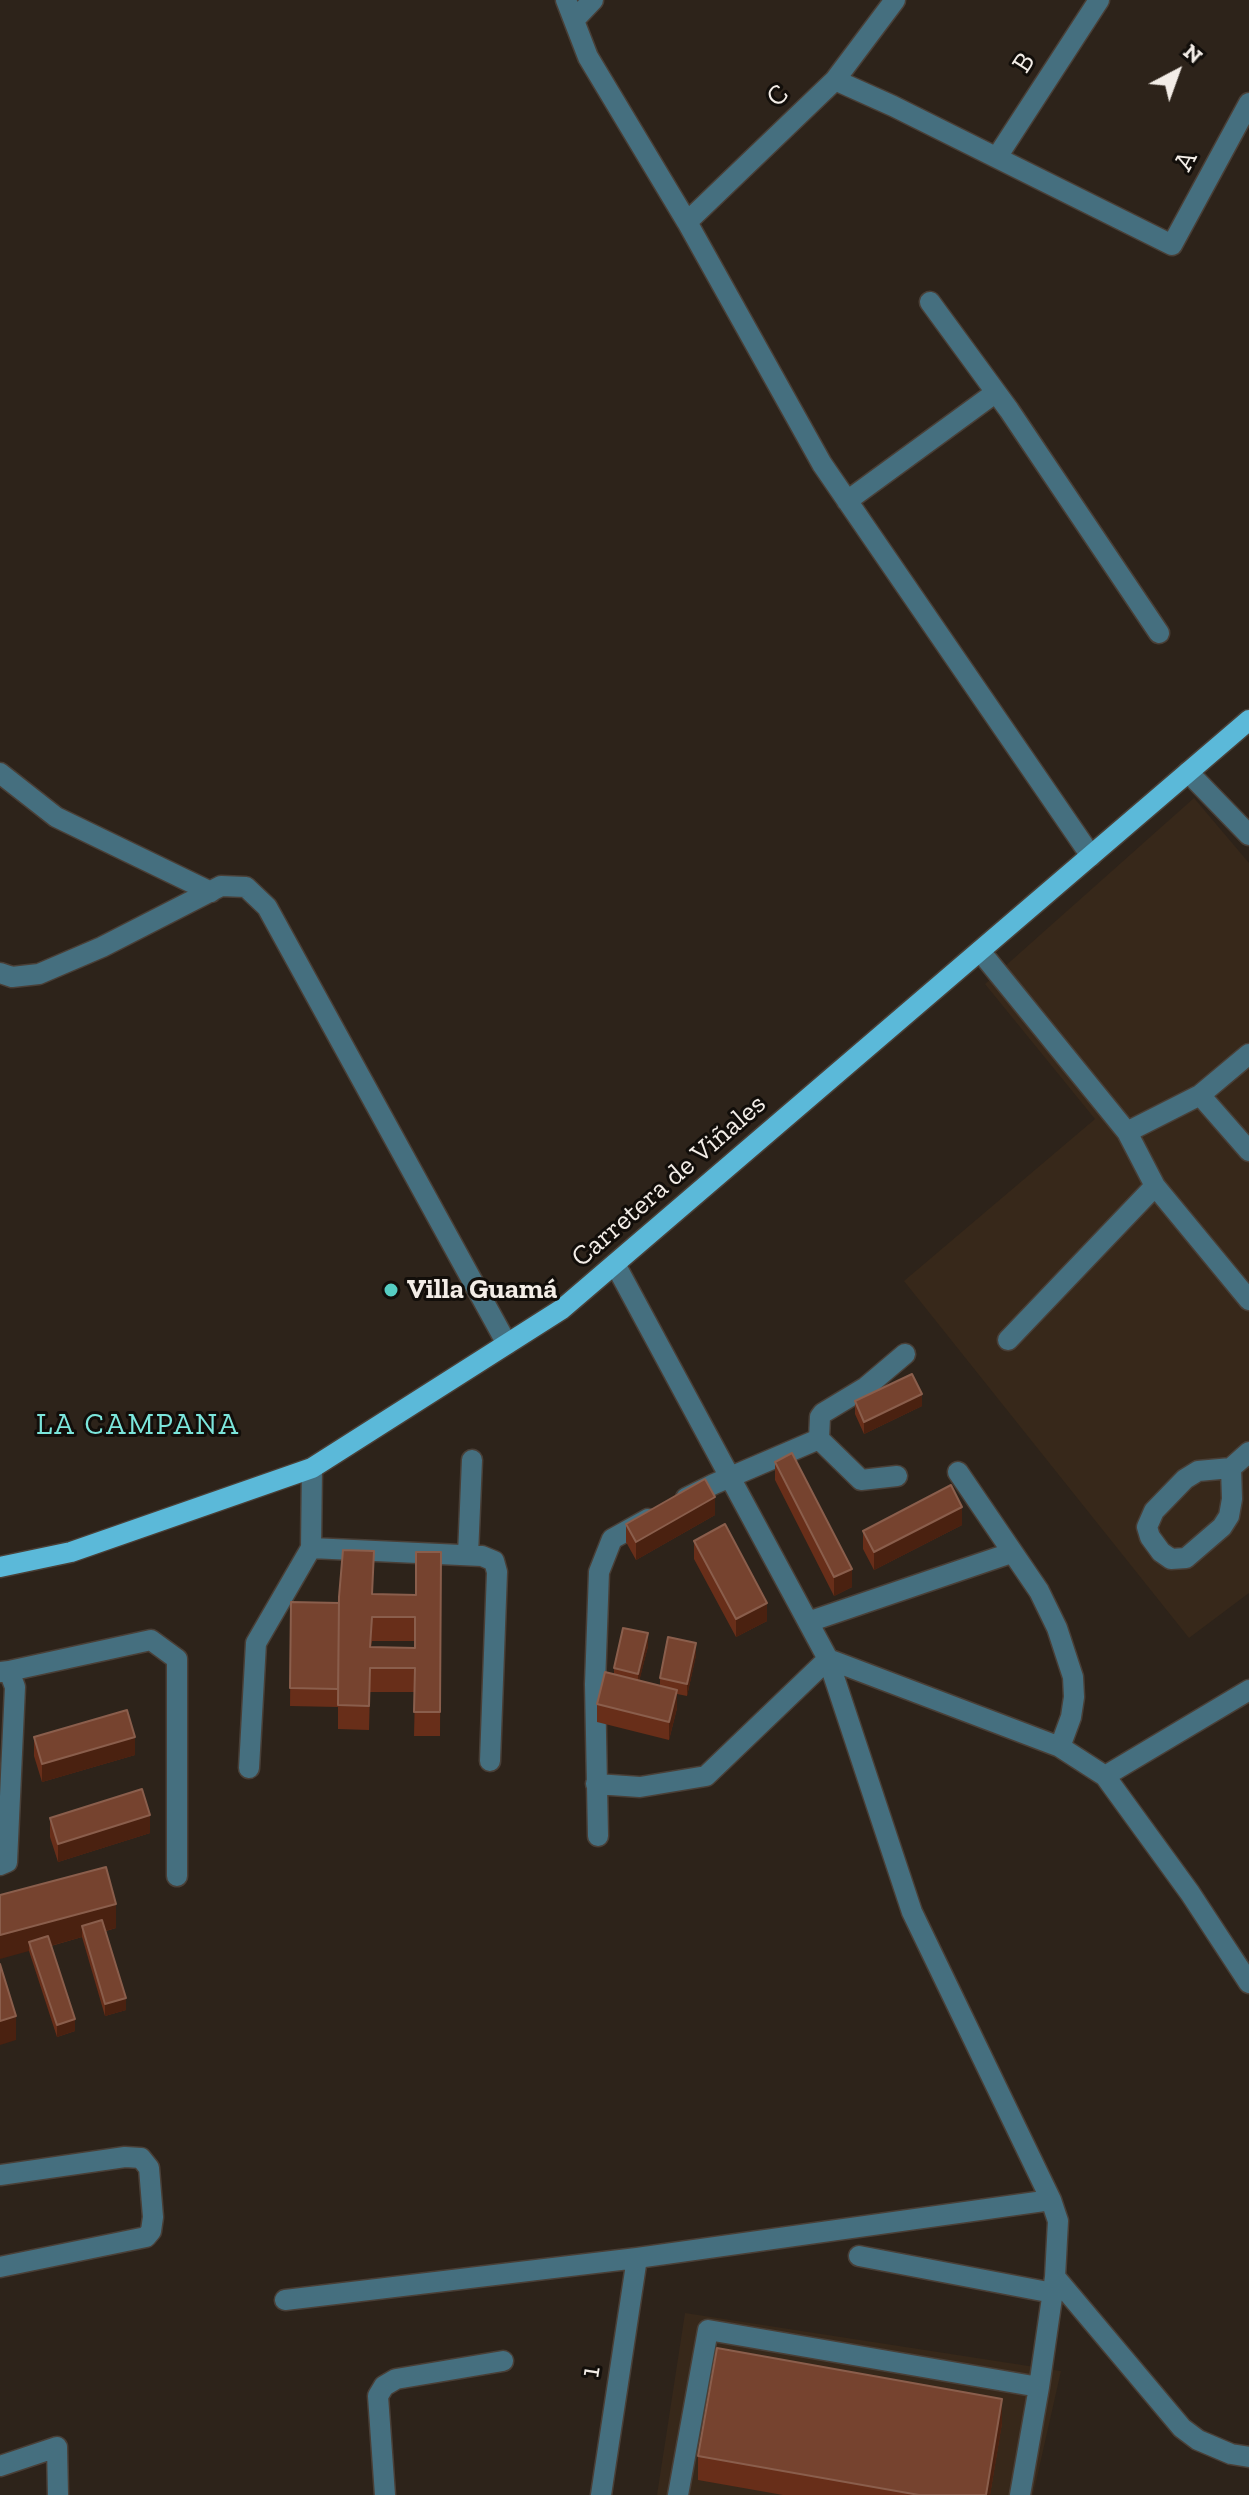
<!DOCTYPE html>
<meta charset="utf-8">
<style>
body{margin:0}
#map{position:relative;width:1249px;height:2495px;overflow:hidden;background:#2d231a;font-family:"Zilla Slab",serif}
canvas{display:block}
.north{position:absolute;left:1137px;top:32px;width:80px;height:80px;-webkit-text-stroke:6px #120e0a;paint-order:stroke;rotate:41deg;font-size:22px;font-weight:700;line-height:32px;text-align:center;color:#f3ede7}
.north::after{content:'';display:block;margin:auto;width:28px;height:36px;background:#f3ede7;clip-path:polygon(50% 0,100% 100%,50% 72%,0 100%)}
</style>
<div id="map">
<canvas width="1249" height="2495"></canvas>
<div class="north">N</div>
</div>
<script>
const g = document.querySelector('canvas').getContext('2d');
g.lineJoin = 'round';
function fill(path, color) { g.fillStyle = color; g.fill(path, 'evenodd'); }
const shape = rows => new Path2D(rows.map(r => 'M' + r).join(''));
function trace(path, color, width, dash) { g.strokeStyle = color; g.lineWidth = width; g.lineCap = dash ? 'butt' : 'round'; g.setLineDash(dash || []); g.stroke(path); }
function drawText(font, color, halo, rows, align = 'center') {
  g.font = font + ' "Zilla Slab",serif'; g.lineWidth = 6; g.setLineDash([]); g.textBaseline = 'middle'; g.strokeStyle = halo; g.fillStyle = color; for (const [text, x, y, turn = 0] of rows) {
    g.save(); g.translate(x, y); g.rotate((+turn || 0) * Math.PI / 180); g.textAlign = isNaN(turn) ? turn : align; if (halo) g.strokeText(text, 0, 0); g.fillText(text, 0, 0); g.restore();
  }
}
const built = shape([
 [1194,798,1249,863,1249,1593,1189,1638,904,1281,1095,1119,985,984],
 [685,2313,1061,2371,1033,2495,657,2495]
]);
const minor = shape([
 [566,0,588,57,687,222,822,464,1091,856],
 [574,20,593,0],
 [835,80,893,106,1172,245,1249,103],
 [997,157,1099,0],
 [687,222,835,80,895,0],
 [930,302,1009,410,1159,633],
 [847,501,995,393],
 [1188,772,1249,835],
 [0,773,56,817,211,892],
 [980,951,1127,1132,1155,1186,1249,1300],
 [0,973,12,977,39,974,102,947,221,886,246,887,267,907,507,1344],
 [1200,1095,1249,1054],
 [1127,1132,1200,1095,1249,1151],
 [615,1264,828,1659,912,1912,1051,2200,1058,2221,1055,2277,1039,2387],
 [1008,1340,1155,1186],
 [312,1468,311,1548,482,1556,494,1561,497,1572,490,1761],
 [1231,1468,1232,1499,1229,1516,1222,1527,1186,1558,1171,1559,1161,1552,1150,1537,1147,1527,1154,1511,1185,1479,1198,1471,1231,1468,1249,1452],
 [958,1472,1039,1591,1057,1628,1073,1677,1074,1697,1071,1717,1060,1747],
 [897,1476,861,1480,819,1439,820,1417,823,1413,866,1387,905,1354],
 [686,1498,714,1484,819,1439],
 [468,1555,472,1460],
 [808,1622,1011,1553],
 [9,1671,151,1640,177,1659,177,1876],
 [0,1672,9,1671,15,1687,7,1862,0,1865],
 [249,1768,256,1643,311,1548],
 [1105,1776,1249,1690],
 [596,1784,640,1787,706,1776,828,1659,1060,1747,1105,1776,1190,1893,1249,1983],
 [598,1836,595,1684,599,1572,612,1539,648,1519],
 [0,2175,125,2157,141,2158,149,2168,153,2217,151,2231,146,2237,0,2267],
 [859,2256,1053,2293],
 [1055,2277,1182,2428,1198,2440,1231,2454,1249,2457],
 [285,2300,637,2258,1051,2200],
 [0,2466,57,2447,58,2495],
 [385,2495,378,2396,384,2386,396,2379,503,2361],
 [601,2495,637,2258],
 [678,2495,708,2330,1039,2387,1020,2495]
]);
const major = shape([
 [0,1567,71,1552,312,1468,562,1309,1249,720]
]);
const wall = shape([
 [855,1401,922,1406,864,1434,855,1414],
 [775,1462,852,1587,834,1596,775,1480],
 [715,1515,636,1560,626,1542,626,1524],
 [962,1525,874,1570,863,1549,863,1531],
 [694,1541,767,1621,736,1637,694,1559],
 [441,1552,440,1736,414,1736,415,1692,370,1692,369,1730,338,1729,338,1707,290,1706,291,1602,339,1603,373,1594,416,1595],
 [372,1641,415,1641,415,1648,371,1647],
 [648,1646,639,1681,660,1686,660,1678,696,1655,687,1696,677,1694,677,1708,669,1740,597,1722,597,1704,614,1674,614,1668],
 [34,1737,135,1755,42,1782,34,1756],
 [50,1818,150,1833,58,1862,50,1837],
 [0,1895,116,1928,106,1931,126,2010,105,2016,82,1937,51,1946,75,2031,57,2037,29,1951],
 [1002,2423,990,2495,783,2495,698,2480,698,2456]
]);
const shadedWall = shape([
 [922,1394,922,1406,864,1434,864,1422],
 [715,1497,715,1515,636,1560,636,1542],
 [962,1507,962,1525,874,1570,874,1552],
 [852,1569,852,1587,834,1596,834,1577],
 [767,1603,767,1621,736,1637,736,1619],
 [648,1633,648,1646,638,1686,638,1674],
 [696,1643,696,1655,687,1696,687,1684],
 [677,1690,677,1708,669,1740,669,1722],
 [135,1737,135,1755,42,1782,42,1764],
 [150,1815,150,1833,58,1862,58,1844],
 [116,1904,116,1928,85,1936,82,1926,82,1937,32,1951,29,1942,29,1951,0,1959,0,1935],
 [126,1998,126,2010,105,2016,105,2004],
 [16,2016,16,2040,0,2045,0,2021],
 [75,2019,75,2031,57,2037,57,2025],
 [1002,2399,1002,2423,990,2495,986,2495]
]);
const building = shape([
 [912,1374,922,1394,864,1422,855,1401,912,1374],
 [792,1453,852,1569,834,1577,775,1462,792,1453],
 [705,1479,715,1497,636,1542,626,1524,705,1479],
 [951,1485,962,1507,874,1552,863,1531,951,1485],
 [725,1524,767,1603,736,1619,694,1541,725,1524],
 [343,1550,374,1551,372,1594,416,1595,416,1552,441,1552,440,1712,414,1712,415,1668,370,1668,369,1706,338,1705,339,1597,343,1550],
 [372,1617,415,1617,415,1648,370,1647,372,1617],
 [291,1602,339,1603,338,1689,290,1688,291,1602],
 [623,1628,648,1633,638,1674,614,1668,623,1628],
 [668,1637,696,1643,687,1684,660,1678,668,1637],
 [605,1672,677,1690,669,1722,597,1704,605,1672],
 [127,1710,135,1737,42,1764,34,1737,127,1710],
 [142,1789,150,1815,58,1844,50,1818,142,1789],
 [106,1867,116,1904,0,1935,0,1895,106,1867],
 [102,1920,126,1998,105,2004,82,1926,102,1920],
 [48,1936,75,2019,57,2025,29,1942,48,1936],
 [0,1964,16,2016,0,2021,0,1964],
 [717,2348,1002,2399,986,2495,919,2495,698,2456,717,2348]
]);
const markers = [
 [391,1290,8,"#56cec3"]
];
const streetNames = [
 ["B",1024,63,-57],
 ["C",778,96,-44],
 ["A",1186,161,-62],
 ["Carretera de Viñales",669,1181,-41],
 ["1",591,2372,-81]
];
const poiNames = [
 ["Villa Guamá",407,1290]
];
const neighbourhoodNames = [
 ["LA CAMPANA",138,1425]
];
fill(built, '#37281a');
trace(minor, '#493f37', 23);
trace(major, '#493f37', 23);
trace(minor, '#456f7f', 20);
trace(major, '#5bb9d9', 20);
fill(wall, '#682e19');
fill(shadedWall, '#4a2110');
fill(building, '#76432f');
trace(building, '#8a5e4c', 2);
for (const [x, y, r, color] of markers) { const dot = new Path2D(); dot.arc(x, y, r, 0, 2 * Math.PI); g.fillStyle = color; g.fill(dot); trace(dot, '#120e0a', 3); }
drawText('28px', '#f3ede7', '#120e0a', streetNames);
drawText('bold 28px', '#f3ede7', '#120e0a', poiNames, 'left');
g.letterSpacing = '2px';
drawText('30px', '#7ce6dc', '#120e0a', neighbourhoodNames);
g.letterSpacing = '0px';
</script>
